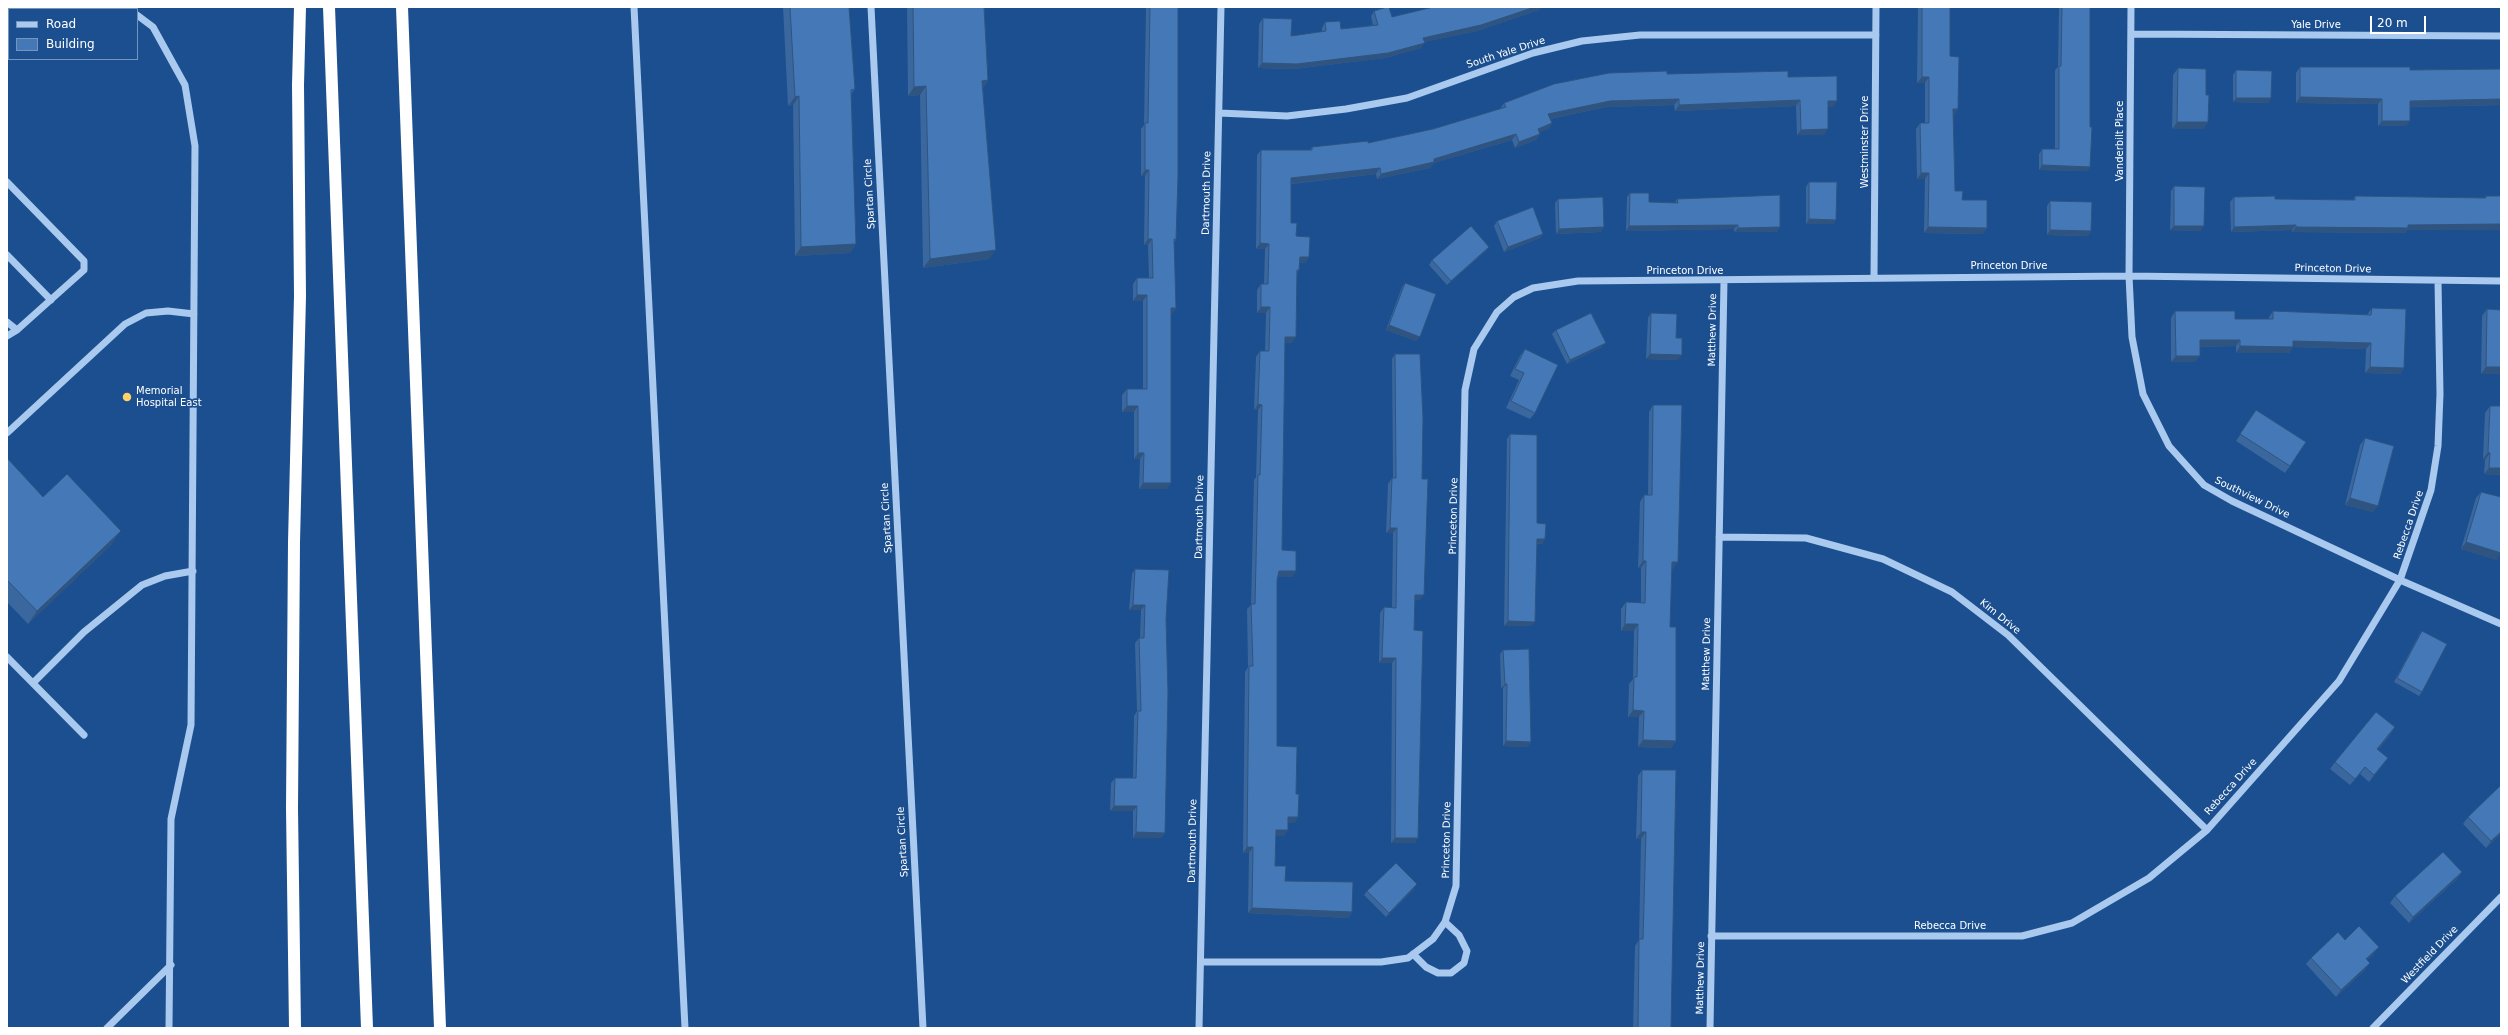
<!DOCTYPE html>
<style>
body{margin:0}
#map{position:relative;width:2508px;height:1035px;overflow:hidden;background:#1b4f8f;font-family:"DejaVu Sans",sans-serif}
canvas{display:block}
.frame{position:absolute;inset:0;border:8px solid #fff;pointer-events:none}
.legend{position:absolute;left:8px;top:8px;width:130px;height:52px;box-sizing:border-box;background:#1b4f8f;border:1px solid #7695bc;margin:0;padding:5px 7px;list-style:none;font-size:12px;color:#fff}
.legend li{display:flex;align-items:center;gap:8px;height:20px}
.legend b{width:20px;border:1px solid #7695bc}
.scale{position:absolute;left:2370px;top:16px;width:56px;height:18px;box-sizing:border-box;border:2px solid #fff;border-top:0;padding-left:5px;font-size:12px;line-height:14px;white-space:nowrap;color:#fff;-webkit-text-stroke:3px #1b4f8f;paint-order:stroke}
</style>
<div id="map">
<canvas width="2508" height="1035"></canvas>
<div class="frame"></div>
<ul class="legend">
<li><b style="height:5px;background:#a9c9ee"></b>Road</li>
<li><b style="height:11px;background:#4478b7"></b>Building</li>
</ul>
<div class="scale">20 m</div>
</div>
<script>
const g = document.querySelector('canvas').getContext('2d');
g.lineJoin = 'round';
const shape = rows => new Path2D(rows.map(r => 'M' + r).join(''));
function trace(path, color, width, dash) { g.strokeStyle = color; g.lineWidth = width; g.lineCap = dash ? 'butt' : 'round'; g.setLineDash(dash || []); g.stroke(path); }
function fill(path, color) { g.fillStyle = color; g.fill(path, 'evenodd'); }
function drawText(font, color, halo, rows, align = 'center') {
  g.font = font + ' "DejaVu Sans",sans-serif'; g.lineWidth = 3.5; g.setLineDash([]); g.textBaseline = 'middle'; g.strokeStyle = halo; g.fillStyle = color; for (const [text, x, y, turn = 0] of rows) {
    g.save(); g.translate(x, y); g.rotate((+turn || 0) * Math.PI / 180); g.textAlign = isNaN(turn) ? turn : align; if (halo) g.strokeText(text, 0, 0); g.fillText(text, 0, 0); g.restore();
  }
}
const minor = shape([
 [127,7,129,9],
 [634,7,685,1028],
 [871,7,923,1028],
 [2131,7,2129,276,2132,337,2143,394,2169,446,2204,485,2232,501,2400,580,2501,624],
 [137,15,153,27,185,85,195,146,191,725,171,819,169,1028],
 [2131,34,2501,36],
 [1219,113,1287,116,1346,109,1407,98,1533,53,1582,41,1640,35,1876,35],
 [7,182,84,261,84,270,17,330,7,322],
 [7,255,51,300],
 [1874,277,1876,7],
 [7,336,17,330],
 [7,433,125,324,146,313,168,311,194,314],
 [1719,537,1806,538,1883,559,1952,592,2008,635,2207,830],
 [7,657,84,735],
 [34,682,84,632,142,585,165,576,193,571],
 [1711,936,2022,936,2072,923,2149,878,2207,830,2339,681,2400,580,2431,490,2438,446,2440,394,2438,281],
 [1413,954,1426,967,1438,973,1451,973,1464,963,1467,951,1459,935,1445,922],
 [1201,962,1381,962,1408,958,1433,939,1445,922,1456,886,1465,390,1474,349,1497,312,1514,297,1533,288,1578,281,2129,276,2501,281],
 [107,1028,171,965],
 [1199,1028,1221,7],
 [1710,1028,1724,281],
 [2373,1028,2501,897]
]);
const highway = shape([
 [329,7,367,1028],
 [402,7,440,1028],
 [295,1028,292,808,294,542,300,296,298,85,300,7]
]);
const wall = shape([
 [783,7,849,7,855,89,851,94,856,244,850,253,795,256,793,105,788,106],
 [907,7,984,7,988,80,983,88,989,259,923,268,920,95,908,96],
 [1146,7,1178,7,1176,240,1174,242,1176,308,1171,314,1171,483,1166,489,1139,489,1140,459,1134,459,1134,412,1122,412,1122,395,1127,389,1143,389,1143,301,1133,301,1133,284,1137,278,1149,278,1148,245,1144,245,1145,176,1141,176,1141,129,1144,125],
 [1433,7,1541,7,1539,10,1477,31,1424,42,1421,48,1385,58,1294,69,1258,68,1259,24,1263,18,1291,36,1322,32,1322,28,1325,22,1341,29,1373,26,1371,16,1374,11,1392,17],
 [1918,7,1950,7,1950,56,1954,116,1953,116,1955,191,1987,228,1982,234,1924,233,1925,179,1917,179,1916,129,1920,123,1925,123,1925,83,1917,83],
 [2059,7,2090,7,2090,167,2087,171,2039,170,2039,154,2042,149,2055,149,2055,70,2058,67],
 [2300,67,2410,70,2501,69,2501,105,2410,107,2406,126,2378,126,2378,104,2296,103,2296,73],
 [2178,68,2204,129,2172,129,2173,75],
 [2236,70,2271,98,2268,103,2233,102,2233,75],
 [1667,74,1788,77,1833,107,1828,107,1824,135,1797,135,1796,106,1675,111,1674,105,1606,107,1550,119,1552,123,1548,129,1539,132,1536,140,1515,148,1512,140,1434,163,1430,168,1377,179,1376,174,1291,184,1291,223,1296,236,1309,257,1305,263,1300,263,1299,270,1297,273,1292,343,1285,342,1282,550,1296,571,1292,577,1278,577,1277,580,1277,746,1296,794,1298,817,1294,823,1288,823,1284,836,1276,836,1275,866,1285,881,1352,912,1348,918,1248,913,1249,853,1243,853,1245,672,1248,667,1247,609,1251,605,1254,480,1256,477,1258,410,1254,410,1256,357,1260,351,1265,351,1266,313,1257,313,1257,290,1261,284,1264,284,1265,249,1256,249,1257,155,1261,150,1310,150,1312,147,1368,143,1433,129,1500,109,1504,103],
 [1809,182,1836,220,1833,224,1806,224,1806,187],
 [2174,186,2201,231,2170,230,2171,191],
 [1630,193,1649,202,1675,203,1677,199,1780,227,1777,232,1734,232,1734,229,1626,231,1627,197],
 [2355,196,2484,198,2486,196,2501,196,2501,230,2407,230,2405,233,2292,232,2292,230,2231,232,2230,202,2234,197,2275,199,2353,200],
 [1558,199,1601,232,1556,234,1555,203],
 [2050,201,2091,231,2088,236,2047,235,2047,206],
 [1497,221,1543,234,1540,238,1504,252,1494,226],
 [1489,247,1486,251,1447,285,1429,265,1432,260],
 [1405,283,1416,341,1386,330,1402,287],
 [2372,308,2404,368,2400,374,2365,373,2366,349,2293,347,2289,353,2236,353,2236,346,2200,347,2195,362,2171,362,2171,318,2175,311,2235,319,2269,319,2269,317,2273,311,2367,315],
 [2487,309,2501,374,2481,374,2482,316],
 [1651,313,1676,338,1678,360,1646,359,1648,318],
 [1556,330,1602,347,1567,364,1552,334],
 [1525,349,1535,413,1530,419,1506,408,1519,380,1510,376,1520,356],
 [1395,354,1420,600,1415,600,1414,630,1418,838,1415,843,1391,843,1392,663,1379,663,1380,613,1384,607,1392,608,1393,533,1386,533,1388,484,1392,478,1393,478,1392,359],
 [1653,405,1673,569,1671,568,1670,627,1676,741,1671,748,1638,747,1639,717,1628,717,1629,684,1633,679,1634,631,1621,631,1621,609,1626,602,1641,603,1641,568,1638,568,1640,502,1644,495,1648,495,1649,412],
 [2490,406,2501,406,2501,475,2484,474,2485,460,2483,459,2485,413],
 [2256,410,2290,466,2285,473,2236,441],
 [1510,434,1537,523,1545,539,1542,544,1537,544,1531,626,1504,626,1507,439],
 [2365,438,2373,512,2345,505,2360,445],
 [7,458,43,497,112,544,28,624,7,602],
 [2481,492,2497,560,2461,549,2476,498],
 [1135,569,1166,619,1165,833,1161,838,1133,838,1133,811,1110,811,1111,783,1115,778,1133,778,1134,716,1137,711,1135,643,1139,638,1140,638,1141,610,1129,610,1132,574],
 [2422,631,2422,692,2419,696,2394,682,2419,635],
 [1503,650,1531,742,1527,747,1503,746,1503,688,1501,688,1500,654],
 [2391,734,2378,750,2383,765,2369,782,2360,774,2350,785,2330,769,2335,762],
 [1642,770,1671,1028,1633,1028,1635,946,1639,940,1641,839,1636,839,1638,776],
 [2468,817,2501,834,2486,848,2463,824],
 [2462,872,2457,879,2409,923,2390,903,2395,896],
 [1414,889,1386,917,1364,895,1367,891],
 [2345,940,2374,954,2367,960,2365,970,2336,997,2306,964,2311,958]
]);
const shadedWall = shape([
 [1535,7,1541,7,1539,10,1477,31,1420,43,1423,38],
 [1425,43,1421,48,1385,58,1294,69,1258,68,1262,63],
 [1922,77,1929,77,1925,83,1917,83],
 [988,80,982,89,982,81],
 [926,86,920,95,908,96,914,87],
 [799,96,793,105,788,106,795,97],
 [2300,97,2382,99,2378,104,2296,103],
 [2236,98,2271,98,2268,103,2233,102],
 [1679,99,1674,105,1606,107,1544,120,1548,114,1610,101],
 [2501,99,2501,105,2406,107,2410,101],
 [1800,100,1796,106,1675,111,1679,105],
 [1828,101,1837,101,1833,107,1824,107],
 [1953,109,1958,109,1954,116,1948,116],
 [2382,121,2410,121,2406,126,2378,126],
 [2177,122,2208,122,2204,129,2172,129],
 [1552,123,1548,129,1534,135,1538,129],
 [1828,129,1824,135,1797,135,1801,130],
 [1516,134,1512,140,1434,163,1430,168,1377,179,1381,174],
 [1540,134,1536,140,1515,148,1519,142],
 [2042,165,2090,167,2087,171,2039,170],
 [1380,168,1376,174,1287,184,1291,178],
 [1145,170,1149,170,1145,176,1141,176],
 [1921,173,1929,173,1925,179,1917,179],
 [1809,219,1836,220,1833,224,1806,224],
 [2501,224,2501,230,2407,230,2405,233,2292,232,2296,227,2408,225],
 [1738,225,1734,229,1626,231,1629,226],
 [2296,225,2292,230,2231,232,2234,227],
 [2174,226,2204,226,2201,231,2170,230],
 [1604,227,1601,232,1556,234,1559,229],
 [1780,227,1777,232,1734,232,1738,228],
 [1928,227,1987,228,1982,234,1924,233],
 [2050,230,2091,231,2088,236,2047,235],
 [1543,234,1540,238,1504,252,1508,247],
 [1148,239,1152,239,1148,245,1144,245],
 [1260,243,1269,244,1265,249,1256,249],
 [856,244,850,253,795,256,801,247],
 [1489,247,1486,251,1447,285,1451,281],
 [996,250,989,259,923,268,930,259],
 [1300,257,1309,257,1305,263,1296,263],
 [1137,295,1147,295,1143,301,1133,301],
 [1261,307,1270,307,1266,313,1257,313],
 [1171,308,1176,308,1172,314,1167,314],
 [1389,325,1420,337,1416,341,1386,330],
 [1285,337,1296,337,1292,343,1281,342],
 [2200,340,2240,340,2236,346,2195,347],
 [2293,341,2371,343,2366,349,2293,347,2289,353,2236,353,2240,346],
 [1606,343,1602,347,1567,364,1570,360],
 [1650,354,1682,355,1678,360,1646,359],
 [2176,356,2200,356,2195,362,2171,362],
 [2370,367,2404,368,2400,374,2365,373],
 [2486,367,2501,367,2501,374,2481,374],
 [1258,404,1262,405,1258,410,1254,410],
 [1127,406,1138,406,1134,412,1122,412],
 [2488,452,2490,453,2485,460,2483,459],
 [1138,453,1144,453,1140,459,1134,459],
 [2489,468,2501,468,2501,475,2484,474],
 [1143,483,1171,483,1166,489,1139,489],
 [2350,498,2378,506,2373,512,2345,505],
 [1390,528,1397,528,1393,533,1386,533],
 [121,531,112,544,28,624,37,611],
 [1537,539,1545,539,1542,544,1533,543],
 [2466,542,2501,553,2497,560,2461,549],
 [1643,561,1646,561,1641,568,1638,568],
 [1672,562,1678,562,1673,569,1667,568],
 [1279,571,1296,571,1292,577,1275,577],
 [1415,595,1424,595,1420,600,1411,600],
 [1133,605,1145,605,1141,610,1129,610],
 [1508,621,1535,622,1531,626,1504,626],
 [1625,624,1638,624,1634,631,1621,631],
 [1382,658,1396,658,1392,663,1379,663],
 [1505,684,1507,684,1503,688,1501,688],
 [1633,710,1644,711,1639,717,1628,717],
 [2395,727,2391,734,2373,756,2377,749],
 [1643,740,1676,741,1671,748,1638,747],
 [1506,741,1531,742,1527,747,1503,746],
 [2388,758,2383,765,2369,782,2374,775],
 [2365,767,2360,774,2350,785],
 [1114,806,1137,806,1133,811,1110,811],
 [1288,817,1298,817,1294,823,1284,823],
 [1276,830,1288,830,1284,836,1272,836],
 [1136,832,1165,833,1161,838,1133,838],
 [1641,832,1646,832,1641,839,1636,839],
 [2501,832,2501,834,2486,848,2491,841],
 [1395,838,1418,838,1415,843,1391,843],
 [1247,847,1253,847,1249,853,1243,853],
 [2462,872,2457,879,2409,923,2413,917],
 [1417,884,1414,889,1386,917,1389,913],
 [1252,908,1352,912,1348,918,1248,913],
 [2379,947,2374,954,2361,965,2366,959],
 [2370,963,2365,970,2336,997,2341,990]
]);
const building = shape([
 [790,7,849,7,855,89,851,90,856,244,801,247,799,96,795,97,790,7],
 [913,7,984,7,988,80,982,81,996,250,930,259,926,86,914,87,913,7],
 [1150,7,1178,7,1178,176,1176,240,1174,239,1176,308,1171,308,1171,483,1143,483,1144,453,1138,453,1138,406,1127,406,1127,389,1147,389,1147,295,1137,295,1137,278,1153,278,1152,239,1148,239,1149,170,1145,170,1145,123,1148,123,1150,7],
 [1387,7,1389,7,1392,17,1433,7,1535,7,1481,25,1423,38,1425,43,1388,53,1297,64,1262,63,1263,18,1292,19,1291,36,1326,31,1325,22,1340,21,1341,29,1378,25,1374,11,1387,7],
 [1922,7,1950,7,1950,56,1959,57,1958,109,1953,109,1955,191,1963,191,1962,200,1987,200,1987,228,1928,227,1929,173,1921,173,1920,123,1929,123,1929,77,1922,77,1922,7],
 [2062,7,2090,7,2090,127,2092,127,2090,167,2042,165,2042,149,2059,149,2059,66,2061,66,2062,7],
 [2300,67,2410,67,2410,70,2501,69,2501,99,2410,101,2410,121,2382,121,2382,99,2300,97,2300,67],
 [2178,68,2206,69,2206,95,2209,95,2208,122,2177,122,2178,68],
 [2236,70,2272,71,2271,98,2236,98,2236,70],
 [1667,71,1667,74,1788,71,1788,77,1837,76,1837,101,1828,101,1828,129,1801,130,1800,100,1679,105,1679,99,1610,101,1548,114,1552,123,1538,129,1540,134,1519,142,1516,134,1434,159,1434,162,1381,174,1380,168,1291,178,1291,223,1297,223,1296,236,1310,237,1309,257,1300,257,1299,270,1297,270,1296,337,1285,337,1282,550,1296,551,1296,571,1279,571,1277,580,1277,746,1297,747,1296,794,1299,794,1298,817,1288,817,1288,830,1276,830,1275,866,1286,866,1285,881,1353,882,1352,912,1252,908,1253,847,1247,847,1249,666,1253,666,1251,604,1255,604,1258,475,1260,475,1262,405,1258,404,1260,351,1269,351,1270,307,1261,307,1261,284,1268,284,1269,244,1260,243,1261,150,1312,150,1312,147,1368,141,1368,143,1433,129,1506,107,1504,103,1554,84,1609,73,1667,71],
 [1809,182,1837,182,1836,220,1809,219,1809,182],
 [2174,186,2205,187,2204,226,2174,226,2174,186],
 [1630,193,1649,193,1649,202,1678,203,1677,199,1780,195,1780,227,1738,228,1738,225,1629,226,1630,193],
 [2275,196,2275,199,2355,200,2355,196,2486,198,2486,196,2501,196,2501,224,2408,225,2408,228,2296,227,2296,225,2234,227,2234,197,2275,196],
 [1603,197,1604,227,1559,229,1558,199,1603,197],
 [2050,201,2092,202,2091,231,2050,230,2050,201],
 [1533,207,1543,234,1508,247,1497,221,1533,207],
 [1471,226,1489,247,1451,281,1432,260,1471,226],
 [1405,283,1436,294,1420,337,1389,325,1405,283],
 [2372,308,2406,309,2404,368,2370,367,2371,343,2293,341,2293,347,2240,346,2240,340,2200,340,2200,356,2176,356,2175,311,2235,311,2235,319,2273,319,2273,311,2371,315,2372,308],
 [2487,309,2501,310,2501,367,2486,367,2487,309],
 [1591,313,1606,343,1570,360,1556,330,1591,313],
 [1651,313,1677,314,1676,338,1682,338,1682,355,1650,354,1651,313],
 [1525,349,1558,365,1535,413,1511,401,1524,373,1515,369,1525,349],
 [1395,354,1420,354,1423,418,1422,479,1428,479,1424,595,1415,595,1414,630,1423,631,1418,838,1395,838,1396,658,1382,658,1384,607,1396,608,1397,528,1390,528,1392,478,1396,478,1395,354],
 [1653,405,1682,405,1678,562,1672,562,1670,627,1676,627,1676,741,1643,740,1644,711,1633,710,1634,677,1637,677,1638,624,1625,624,1626,602,1645,603,1646,561,1643,561,1644,495,1652,495,1653,405],
 [2490,406,2501,406,2501,468,2489,468,2490,453,2488,452,2490,406],
 [2256,410,2306,442,2290,466,2240,434,2256,410],
 [1510,434,1537,435,1537,523,1546,524,1545,539,1537,539,1535,622,1508,621,1510,434],
 [2365,438,2394,446,2378,506,2350,498,2365,438],
 [7,458,43,497,67,474,121,531,37,611,7,580,7,458],
 [2481,492,2501,497,2501,553,2466,542,2481,492],
 [1135,569,1169,570,1166,619,1168,693,1165,833,1136,832,1137,806,1114,806,1115,778,1136,778,1138,711,1141,711,1139,638,1144,638,1145,605,1133,605,1135,569],
 [2422,631,2447,644,2422,692,2397,678,2422,631],
 [1529,649,1531,742,1506,741,1507,684,1505,684,1503,650,1529,649],
 [2376,712,2395,727,2377,749,2388,758,2374,775,2365,767,2355,779,2335,762,2376,712],
 [1642,770,1676,770,1671,1028,1638,1028,1639,939,1643,939,1646,832,1641,832,1642,770],
 [2501,785,2501,832,2491,841,2468,817,2501,785],
 [2443,852,2462,872,2413,917,2395,896,2443,852],
 [1396,863,1417,884,1389,913,1367,891,1396,863],
 [2359,926,2379,947,2366,959,2370,963,2341,990,2311,958,2338,932,2345,940,2359,926]
]);
const markers = [
 [127,397,5,"#ffd166"]
];
const streetNames = [
 ["Yale Drive",2316,25],
 ["South Yale Drive",1506,53,-18],
 ["Vanderbilt Place",2120,141,-90],
 ["Westminster Drive",1865,142,-90],
 ["Dartmouth Drive",1207,193,-89],
 ["Spartan Circle",870,194,-93],
 ["Princeton Drive",2009,266],
 ["Princeton Drive",2333,269,1],
 ["Princeton Drive",1685,271],
 ["Matthew Drive",1713,330,-89],
 ["Southview Drive",2252,498,26],
 ["Princeton Drive",1454,516,-89],
 ["Dartmouth Drive",1200,517,-89],
 ["Spartan Circle",887,518,-93],
 ["Rebecca Drive",2409,525,-71],
 ["Kim Drive",2000,617,39],
 ["Matthew Drive",1707,654,-89],
 ["Rebecca Drive",2231,787,-48],
 ["Princeton Drive",1447,840,-89],
 ["Dartmouth Drive",1193,841,-89],
 ["Spartan Circle",903,842,-93],
 ["Rebecca Drive",1950,926],
 ["Westfield Drive",2430,955,-46],
 ["Matthew Drive",1701,978,-89]
];
const poiNames = [
 ["Memorial",136,391],
 ["Hospital East",136,403]
];
trace(minor, '#a9c9ee', 7);
trace(highway, '#fff', 12);
fill(wall, '#3a679d');
fill(shadedWall, '#305480');
fill(building, '#4478b7');
trace(building, '#305480', 1);
for (const [x, y, r, color] of markers) { const dot = new Path2D(); dot.arc(x, y, r, 0, 2 * Math.PI); g.fillStyle = color; g.fill(dot); trace(dot, '#1b4f8f', 1.5); }
drawText('10px', '#fff', '#1b4f8f', streetNames);
drawText('10px', '#fff', '#1b4f8f', poiNames, 'left');
</script>
